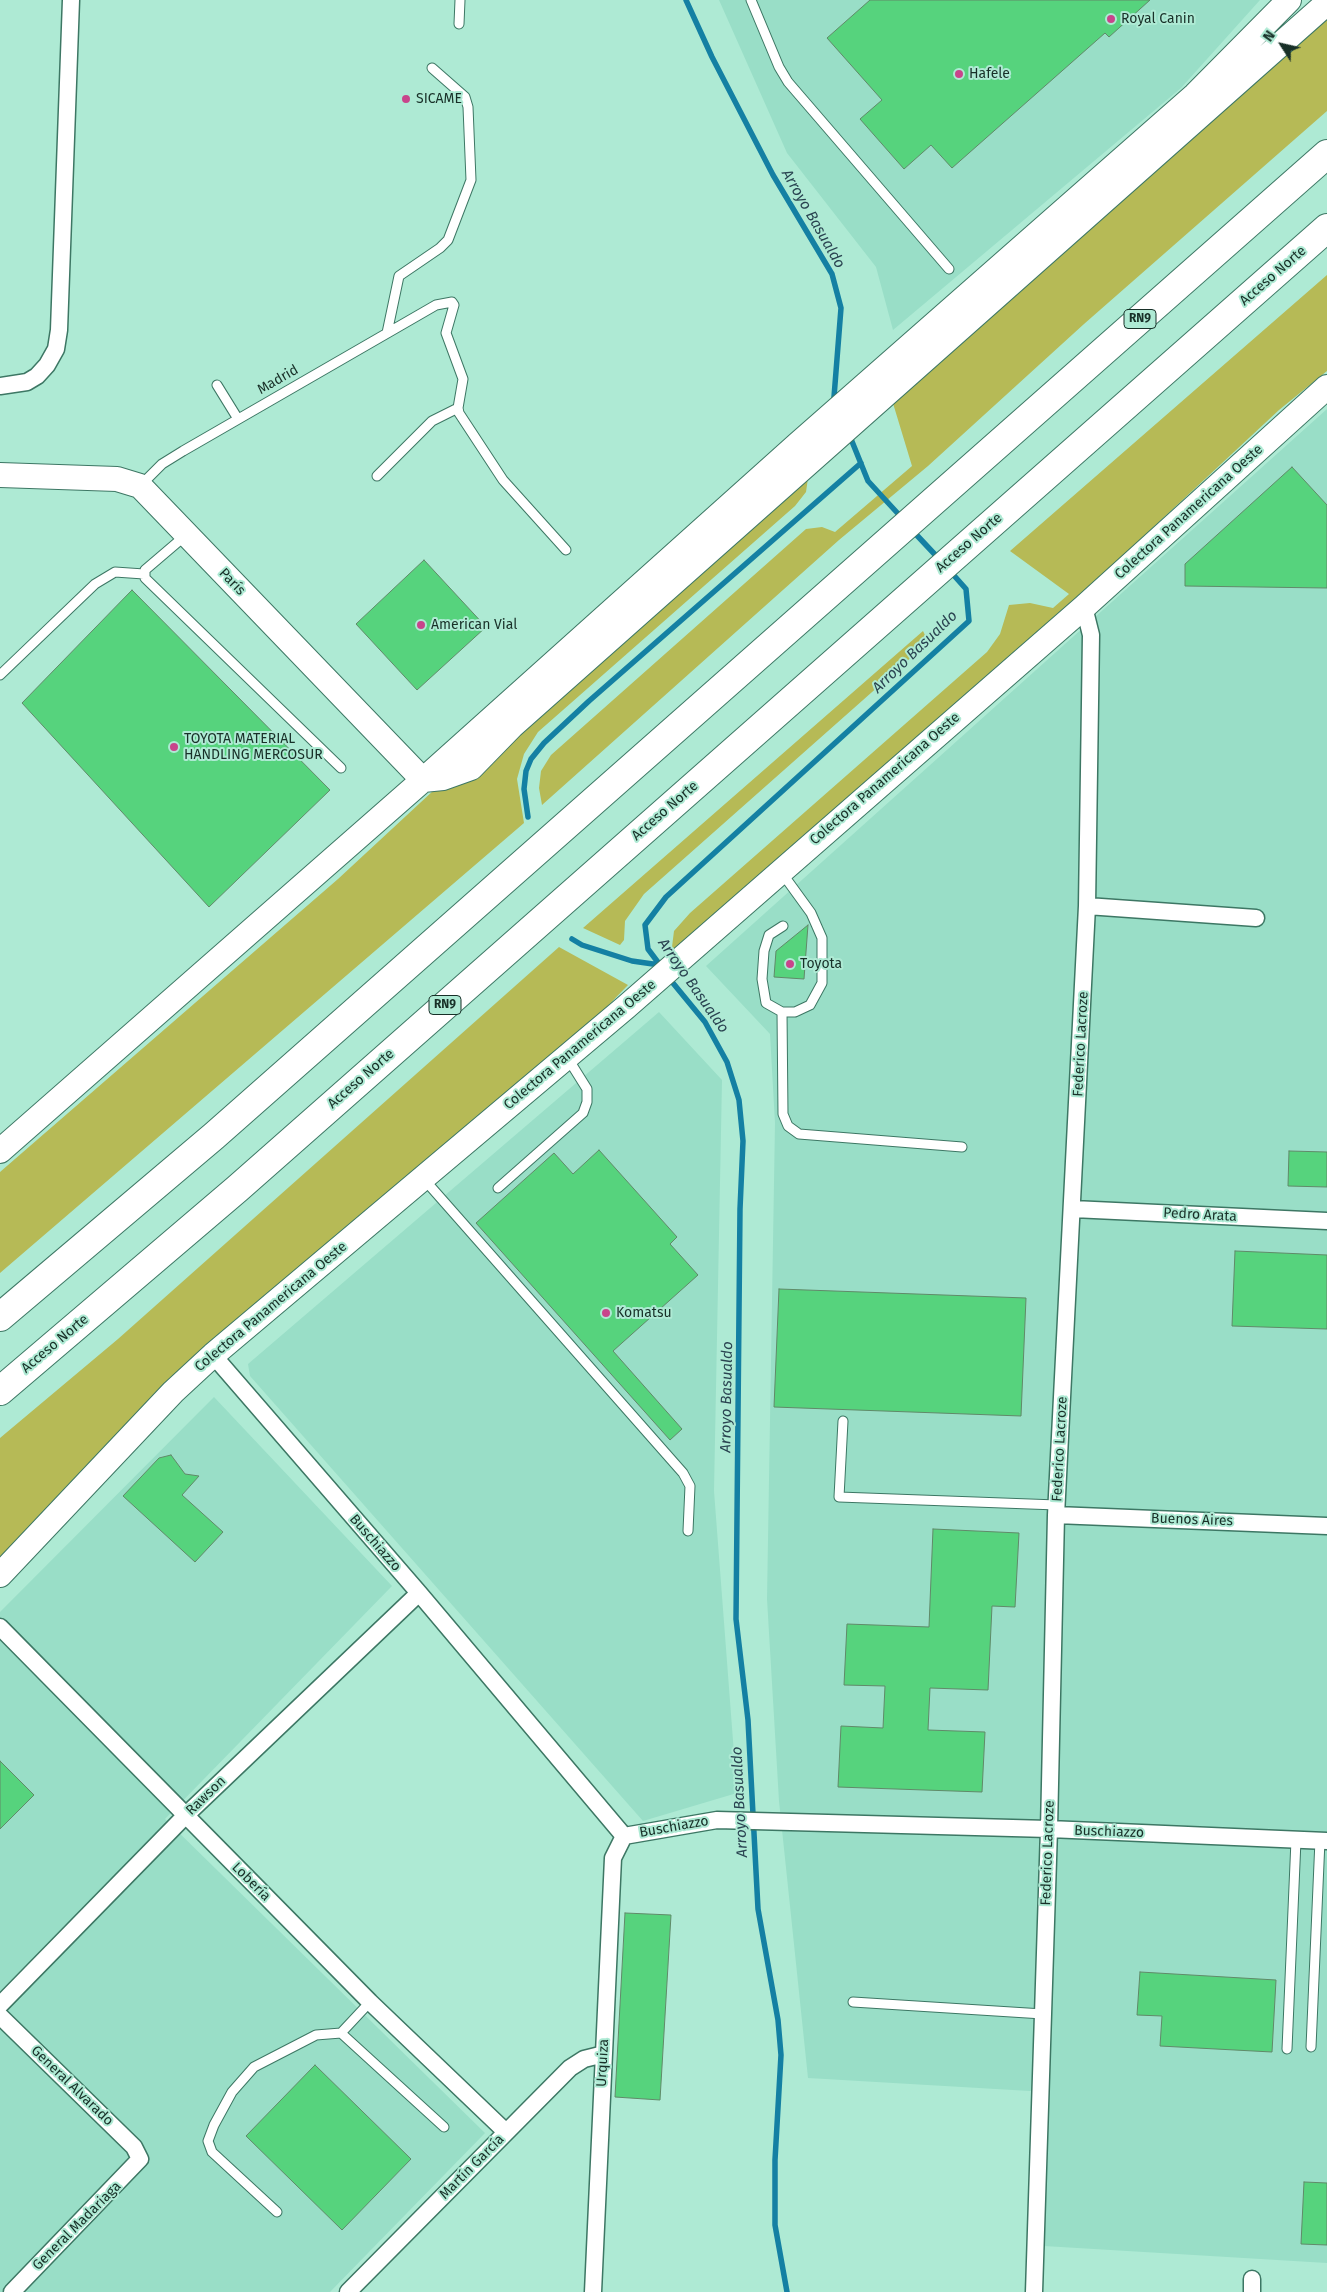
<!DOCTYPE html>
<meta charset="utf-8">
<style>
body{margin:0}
#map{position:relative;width:1327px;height:2292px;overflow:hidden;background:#aeead4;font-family:"Fira Sans",sans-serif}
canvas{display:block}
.north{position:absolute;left:1257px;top:20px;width:50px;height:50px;-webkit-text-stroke:4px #aeead4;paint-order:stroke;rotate:305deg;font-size:14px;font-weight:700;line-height:20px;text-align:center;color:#183028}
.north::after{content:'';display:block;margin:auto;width:18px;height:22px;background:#183028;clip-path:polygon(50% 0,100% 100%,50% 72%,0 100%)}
</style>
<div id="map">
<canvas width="1327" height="2292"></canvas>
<div class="north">N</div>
</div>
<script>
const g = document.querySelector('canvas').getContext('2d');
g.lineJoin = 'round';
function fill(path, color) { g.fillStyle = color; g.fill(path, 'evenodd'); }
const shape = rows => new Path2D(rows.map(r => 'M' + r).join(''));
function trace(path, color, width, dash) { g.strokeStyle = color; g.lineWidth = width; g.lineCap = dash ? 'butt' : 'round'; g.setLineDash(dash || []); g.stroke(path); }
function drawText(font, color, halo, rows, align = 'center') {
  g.font = font + ' "Fira Sans",sans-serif'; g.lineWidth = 4; g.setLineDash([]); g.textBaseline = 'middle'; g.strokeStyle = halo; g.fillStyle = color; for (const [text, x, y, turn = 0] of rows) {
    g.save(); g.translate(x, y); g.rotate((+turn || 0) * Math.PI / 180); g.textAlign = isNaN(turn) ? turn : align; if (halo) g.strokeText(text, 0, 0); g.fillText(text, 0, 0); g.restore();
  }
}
const built = shape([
 [719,0,1260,0,1181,88,893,330,876,267,787,153],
 [1327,409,1327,2263,1044,2246,1047,2092,808,2078,779,1801,767,1599,775,1123,770,1034,706,966],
 [659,1012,722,1080,714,1491,737,1793,643,1821,250,1376,248,1364],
 [214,1397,392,1586,165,1819,485,2133,330,2292,0,2292,0,1612]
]);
const green = shape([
 [1327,17,1327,111,1084,324,928,466,839,540,542,805,539,788,541,771,551,755,806,529,822,527,835,532,912,466,892,400],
 [1327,275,1327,371,1279,410,1042,631,676,954,672,947,674,931,690,913,987,652,1000,634,1009,605,1030,603,1053,608,1069,594,1010,551],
 [809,471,806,492,795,506,538,732,524,754,517,779,524,823,0,1273,0,1172,338,879,434,790],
 [923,631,926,637,924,646,644,894,625,921,624,940,620,945,583,928],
 [559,947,628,985,570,1045,364,1219,0,1567,0,1438,118,1339]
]);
const stream = shape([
 [686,0,712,57,773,175,832,274,841,308,834,397,836,402],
 [849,434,868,481,902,518],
 [911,529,941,561],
 [528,817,524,789,526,771,531,759,544,743,589,701,861,463],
 [572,939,582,945,632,961,660,965],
 [663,969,648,949,645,925,666,897,969,621,966,589,950,571],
 [668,977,705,1022,727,1062,739,1100,743,1141,740,1209,736,1619,748,1720,758,1909,778,2020,781,2055,775,2160,775,2225,787,2292]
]);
const building = shape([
 [870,0,1150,0,1109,37,1105,33,952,168,931,145,904,169,860,119,882,100,827,38,870,0],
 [1292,467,1327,505,1327,588,1185,586,1185,564,1292,467],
 [424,560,486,627,417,690,356,624,424,560],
 [132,590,330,790,209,907,22,703,132,590],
 [808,925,804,979,774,977,776,951,808,925],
 [599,1150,677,1237,670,1244,698,1275,613,1351,682,1429,670,1440,476,1223,554,1153,573,1174,599,1150],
 [1289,1151,1327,1152,1327,1187,1288,1186,1289,1151],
 [1235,1251,1327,1255,1327,1329,1232,1326,1235,1251],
 [779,1289,1026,1298,1021,1416,774,1407,779,1289],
 [171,1455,185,1474,199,1476,182,1495,223,1532,195,1562,123,1496,159,1458,171,1455],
 [933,1529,1019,1533,1015,1607,992,1606,988,1690,930,1688,928,1730,985,1732,982,1792,838,1787,841,1726,883,1728,885,1686,844,1685,847,1624,929,1627,933,1529],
 [0,1761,34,1795,0,1829,0,1761],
 [625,1913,671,1915,660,2100,615,2097,625,1913],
 [1140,1972,1276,1980,1272,2052,1160,2046,1162,2016,1137,2015,1140,1972],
 [315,2065,411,2159,342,2230,246,2136,315,2065],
 [1304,2182,1327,2183,1327,2245,1301,2244,1304,2182]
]);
const lane = shape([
 [751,0,779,67,788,82,949,269],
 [459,24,460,0],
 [387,333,399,276,440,248,448,240,471,180,468,107,465,97,432,68],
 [217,385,238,419],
 [377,476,432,421,458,408],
 [140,486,162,464,183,451,436,305,452,302,454,305,446,333,463,379,458,408,459,413,503,480,566,550],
 [186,535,145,570,145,578,341,768],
 [0,675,95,584,115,572,144,574],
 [782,873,811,913,822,938,822,983,810,1005,795,1012,782,1012,766,1003,762,979,764,951,769,935,783,926],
 [782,1012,783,1114,788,1126,799,1134,962,1147],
 [423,1178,683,1473,690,1486,688,1531],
 [498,1188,583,1113,587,1102,587,1089,567,1057],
 [843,1421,839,1497,1057,1505],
 [853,2002,1043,2014],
 [341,2033,444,2127],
 [1311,2047,1320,1840],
 [1287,2049,1296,1840],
 [277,2212,212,2152,208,2141,214,2125,232,2092,254,2067,316,2035,341,2033,370,2002]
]);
const street = shape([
 [0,386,27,382,37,376,47,365,56,349,59,330,71,0],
 [1087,906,1256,918],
 [1073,1209,1327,1221],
 [213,1355,419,1593,624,1836,717,1820,1049,1829,1327,1841],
 [1056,1515,1327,1526],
 [0,1627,370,2002,506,2132],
 [0,2005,185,1816,419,1593],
 [0,2016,134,2147,140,2159,12,2292],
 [348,2292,570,2068,584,2059,604,2054],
 [593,2292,613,1858,624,1836],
 [1034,2292,1049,1829,1056,1515,1087,906,1091,635,1084,607],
 [1252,2292,1252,2279]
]);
const secondary = shape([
 [0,475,117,479,140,486,423,780],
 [423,780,443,778,471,768,512,726,1327,3],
 [0,1151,423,780,798,444,1195,95,1289,0],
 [0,1575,173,1392,213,1355,626,1007,1084,607,1327,387]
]);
const highway = shape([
 [0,1317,214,1136,1327,154],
 [0,1391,237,1189,1327,228]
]);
const markers = [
 [1111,19,5,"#c8458b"],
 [959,74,5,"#c8458b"],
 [406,99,5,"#c8458b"],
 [421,625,5,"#c8458b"],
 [174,747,5,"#c8458b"],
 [790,964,5,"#c8458b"],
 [606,1313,5,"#c8458b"]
];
const shields = [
 [1140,319,32],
 [445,1005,32]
];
const shieldNames = [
 ["RN9",1140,319],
 ["RN9",445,1005]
];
const poiNames = [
 ["Royal Canin",1121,19],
 ["Hafele",969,74],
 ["SICAME",416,99],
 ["American Vial",431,625],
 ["TOYOTA MATERIAL",184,739],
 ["HANDLING MERCOSUR",184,755],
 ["Toyota",800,964],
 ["Komatsu",616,1313]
];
const streetNames = [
 ["Acceso Norte",1273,276,-41],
 ["Madrid",278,380,-30],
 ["Colectora Panamericana Oeste",1189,512,-42],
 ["Acceso Norte",969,543,-41],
 ["París",232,582,46],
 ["Colectora Panamericana Oeste",885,779,-41],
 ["Acceso Norte",665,811,-41],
 ["Federico Lacroze",1081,1044,-87],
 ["Colectora Panamericana Oeste",580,1045,-40],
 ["Acceso Norte",361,1079,-41],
 ["Pedro Arata",1200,1215,3],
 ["Colectora Panamericana Oeste",271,1307,-40],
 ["Acceso Norte",55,1344,-40],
 ["Federico Lacroze",1060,1449,-87],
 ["Buenos Aires",1192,1520,2],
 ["Buschiazzo",375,1543,49],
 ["Rawson",206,1796,-44],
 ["Buschiazzo",674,1827,-10],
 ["Buschiazzo",1109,1832,2],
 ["Federico Lacroze",1048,1853,-88],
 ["Lobería",251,1882,45],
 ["Urquiza",603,2063,-87],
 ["General Alvarado",72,2086,44],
 ["Martín García",472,2167,-45],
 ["General Madariaga",77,2226,-45]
];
const waterNames = [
 ["Arroyo Basualdo",813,219,60],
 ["Arroyo Basualdo",915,652,-44],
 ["Arroyo Basualdo",693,986,55],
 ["Arroyo Basualdo",727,1397,-89],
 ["Arroyo Basualdo",740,1802,-93]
];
fill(built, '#99dec7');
fill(green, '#b6ba56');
trace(stream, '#1480a3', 5.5);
fill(building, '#56d37d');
trace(building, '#608a69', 1);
trace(lane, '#3d7764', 11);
trace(street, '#3d7764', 19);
trace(secondary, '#3d7764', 26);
trace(highway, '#3d7764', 30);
trace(lane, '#fff', 9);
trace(street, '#fff', 16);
trace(secondary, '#fff', 24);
trace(highway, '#fff', 28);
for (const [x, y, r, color] of markers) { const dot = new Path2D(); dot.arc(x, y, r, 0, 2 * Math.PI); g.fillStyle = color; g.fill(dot); trace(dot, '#aeead4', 2); }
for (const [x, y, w] of shields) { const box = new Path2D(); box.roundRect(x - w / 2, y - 9.5, w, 19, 4); g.fillStyle = '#aeead4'; g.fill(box); trace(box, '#183028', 1); }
drawText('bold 12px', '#183028', null, shieldNames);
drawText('14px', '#183028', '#aeead4', poiNames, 'left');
drawText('14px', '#183028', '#aeead4', streetNames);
drawText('italic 15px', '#2a4451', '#aeead4', waterNames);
</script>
